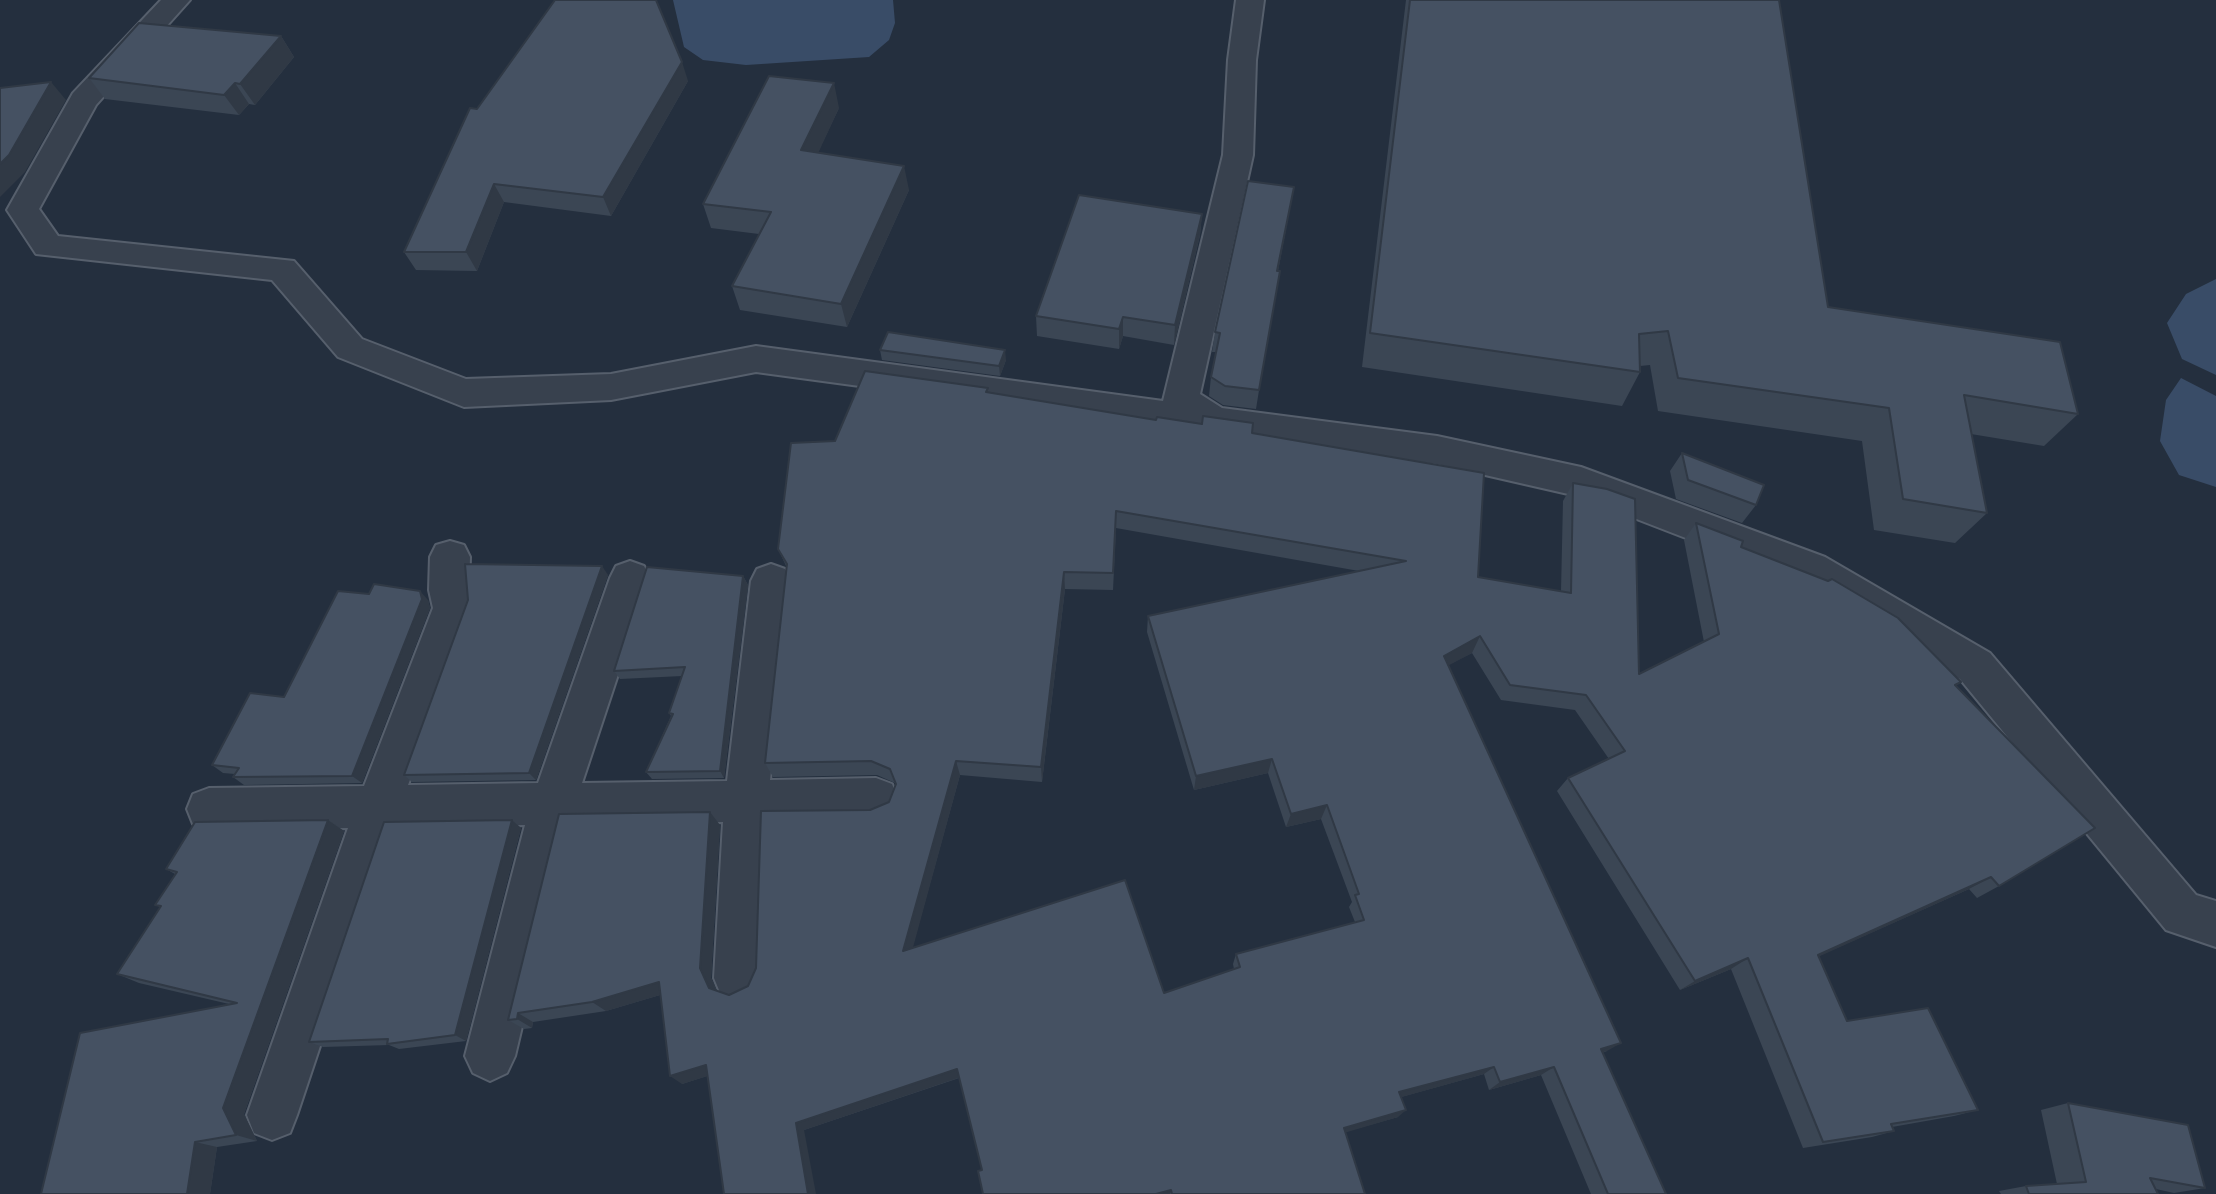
<!DOCTYPE html>
<style>
body{margin:0}
canvas{display:block;background:#242f3e}
</style>
<canvas width="2216" height="1194"></canvas>
<script>
const g = document.querySelector('canvas').getContext('2d');
g.lineJoin = 'round';
function fill(path, color) { g.fillStyle = color; g.fill(path, 'evenodd'); }
const shape = rows => new Path2D(rows.map(r => 'M' + r).join(''));
function trace(path, color, width, dash) { g.strokeStyle = color; g.lineWidth = width; g.lineCap = dash ? 'butt' : 'round'; g.setLineDash(dash || []); g.stroke(path); }
const water = shape([
 [673,0,893,0,895,23,889,40,869,57,746,65,703,60,684,47],
 [2216,279,2216,375,2182,359,2167,323,2186,294],
 [2181,378,2216,396,2216,487,2179,475,2160,441,2166,400]
]);
const street = shape([
 [161,0,190,0,96,105,39,209,58,236,294,261,362,339,466,379,611,374,756,346,1163,401,1223,155,1228,60,1236,0,1264,0,1256,60,1253,155,1200,394,1222,408,1437,436,1581,467,1825,557,1990,653,2196,895,2216,901,2216,947,2166,930,1960,679,1797,581,1577,496,1437,464,756,372,611,400,464,407,338,357,272,280,36,254,7,210,73,93,161,0],
 [450,541,464,545,470,557,469,590,473,608,408,785,538,783,610,578,616,566,630,561,644,566,650,578,582,783,727,781,751,581,757,569,771,564,785,569,791,581,770,780,876,778,892,784,898,799,892,814,876,820,767,821,762,978,755,995,738,1002,721,995,714,978,723,822,570,824,515,1056,507,1073,490,1081,473,1073,465,1056,525,825,393,827,297,1115,290,1133,272,1140,254,1133,247,1115,348,828,209,830,193,824,187,809,193,794,209,788,364,786,433,608,429,590,430,557,436,545,450,541]
]);
const wall = shape([
 [1406,0,1779,0,1828,307,2078,414,2044,446,1971,434,1987,513,1955,543,1874,530,1862,441,1658,411,1650,365,1640,366,1640,372,1622,406,1362,367],
 [281,36,294,57,255,105,249,104,239,115,105,99,89,78],
 [688,81,611,216,504,202,477,271,416,270,404,252,477,109],
 [839,108,818,152,909,190,847,327,740,310,732,286,759,234,711,228,703,204],
 [1294,187,1278,271,1256,409,1223,405,1209,396,1211,377,1216,352,1212,352,1215,332],
 [1202,214,1200,235,1174,345,1123,336,1119,349,1037,336,1036,316],
 [880,350,1006,360,1000,376,882,360],
 [988,393,1156,420,1252,433,1478,577,1561,592,1563,501,1573,483,1639,674,1704,642,1684,540,1696,523,1741,547,1956,686,1999,886,1977,898,1969,889,1819,956,1847,1021,1978,1110,1954,1116,1892,1127,1894,1131,1872,1137,1803,1148,1731,969,1680,990,1557,791,1568,778,1609,759,1575,710,1501,700,1472,653,1448,665,1607,1051,1602,1053,1666,1194,1591,1194,1541,1075,1489,1090,1484,1074,1401,1097,1398,1117,1345,1132,1365,1194,983,1194,982,1170,959,1078,804,1130,707,1076,682,1084,660,995,606,1011,533,1022,532,1028,524,1029,508,1020,720,825,711,978,717,991,729,995,748,986,870,810,889,802,895,785,895,783,877,775,773,777,765,763,787,568,778,549,835,441],
 [1116,528,1359,571,1148,616,1147,632,1194,790,1268,773,1286,827,1321,819,1352,902,1349,907,1355,922,1236,954,1233,964,1234,969,1164,993,912,949,960,775,1042,782,1065,589,1113,590],
 [1682,453,1756,505,1742,523,1676,499,1670,471],
 [608,575,536,780,412,782,404,775],
 [743,576,748,585,724,778,652,779,646,772,671,716,669,713,682,676,620,679,614,671],
 [428,600,430,608,362,783,244,785,233,777,235,774,223,773,212,765,284,697],
 [328,820,344,831,244,1114,257,1141,217,1147,210,1194,41,1194,229,1004,139,983,117,974,160,907,155,905,175,874,166,869],
 [512,820,521,828,466,1041,399,1049,389,1045,323,1047,309,1042],
 [2068,1103,2205,1188,2174,1193,2156,1189,2158,1194,2001,1194,1999,1191,2026,1186,2057,1184,2041,1110]
]);
const shadedWall = shape([
 [281,36,294,57,255,105,240,84],
 [682,62,688,81,611,216,603,197],
 [51,82,66,100,25,172,0,197,0,164],
 [235,83,249,104,239,115,224,95],
 [834,83,839,108,808,175,801,150],
 [904,166,909,190,847,327,841,304],
 [494,184,504,202,477,271,466,252],
 [1202,214,1200,235,1174,345,1175,325],
 [1123,317,1123,336,1119,349,1119,329],
 [1005,350,1006,360,1000,376,999,366],
 [602,566,608,575,536,780,529,773],
 [1064,572,1065,589,1042,782,1041,767],
 [743,576,748,585,724,778,720,771],
 [420,591,428,600,430,608,362,783,352,776],
 [1480,636,1472,653,1436,672,1444,656],
 [1272,759,1268,773,1194,790,1196,776],
 [956,761,960,775,909,962,903,951],
 [1327,805,1321,819,1286,827,1291,814],
 [710,812,720,825,711,978,720,998,709,988,700,968],
 [328,820,344,831,244,1114,257,1141,236,1135,223,1108],
 [512,820,521,828,466,1041,455,1035],
 [1991,877,1969,889,1800,965,1818,955],
 [1748,958,1731,969,1680,990,1695,981],
 [659,982,670,992,606,1011,592,1002],
 [518,1013,533,1022,532,1028,517,1019],
 [1621,1043,1607,1051,1587,1057,1601,1049],
 [706,1065,717,1073,682,1084,670,1076],
 [1494,1067,1484,1074,1391,1100,1399,1092],
 [1554,1067,1541,1075,1489,1090,1500,1082],
 [957,1069,961,1077,804,1130,816,1194,808,1194,796,1123],
 [1406,1110,1398,1117,1337,1135,1344,1128],
 [195,1142,217,1147,210,1194,187,1194],
 [1171,1190,1170,1194,1156,1194]
]);
const building = shape([
 [555,0,656,0,682,62,603,197,494,184,466,252,404,252,470,108,477,109,555,0],
 [1410,0,1779,0,1828,307,2060,342,2078,414,1964,395,1987,513,1903,499,1889,408,1678,378,1668,331,1639,334,1640,372,1370,333,1410,0],
 [139,23,281,36,240,84,235,83,224,95,89,78,139,23],
 [769,76,834,83,801,150,904,166,841,304,732,286,771,212,703,204,769,76],
 [51,82,9,155,0,164,0,88,51,82],
 [1248,181,1294,187,1277,271,1280,271,1259,390,1225,386,1211,377,1220,333,1215,332,1248,181],
 [1079,195,1202,214,1175,325,1123,317,1119,329,1036,316,1079,195],
 [888,332,1005,350,999,366,880,350,888,332],
 [865,371,988,388,986,392,1156,420,1157,417,1202,424,1203,416,1253,423,1252,433,1484,473,1478,577,1571,593,1573,483,1607,489,1635,499,1639,674,1719,634,1696,523,1743,541,1741,547,1828,581,1832,579,1898,618,1961,682,1955,685,2095,828,1999,886,1991,877,1818,955,1847,1021,1928,1008,1978,1110,1891,1124,1894,1131,1823,1142,1748,958,1695,981,1568,778,1625,751,1586,695,1510,685,1480,636,1444,656,1621,1043,1601,1049,1666,1194,1608,1194,1554,1067,1500,1082,1494,1067,1399,1092,1406,1110,1344,1128,1365,1194,1172,1194,1171,1190,1156,1194,983,1194,978,1171,982,1170,957,1069,796,1123,808,1194,724,1194,706,1065,670,1076,659,982,592,1002,518,1013,517,1019,508,1020,559,814,710,812,700,968,709,988,729,995,748,986,756,968,761,811,870,810,889,802,896,784,890,769,871,761,765,763,787,564,778,549,791,443,835,441,865,371],
 [1116,511,1406,561,1148,616,1196,776,1272,759,1291,814,1327,805,1359,894,1355,895,1364,920,1236,954,1240,967,1164,993,1125,880,903,951,956,761,1041,767,1064,572,1113,573,1116,511],
 [1682,453,1764,485,1756,505,1688,480,1682,453],
 [465,564,602,566,529,773,404,775,468,600,465,564],
 [647,567,743,576,720,771,646,772,673,714,669,713,685,667,614,671,647,567],
 [374,584,420,591,422,599,352,776,233,777,239,768,212,765,250,693,284,697,338,591,369,594,374,584],
 [328,820,223,1108,236,1135,195,1142,187,1194,41,1194,80,1033,237,1003,117,974,161,906,155,905,177,872,166,869,195,822,328,820],
 [512,820,455,1035,387,1044,388,1039,309,1042,384,822,512,820],
 [2068,1103,2188,1125,2205,1188,2150,1178,2158,1194,2029,1194,2026,1186,2086,1182,2068,1103]
]);
fill(water, '#394c67');
trace(street, '#565f6c', 4);
fill(street, '#38414e');
fill(wall, '#3b4654');
fill(shadedWall, '#303945');
fill(building, '#455162');
trace(building, '#303945', 2);
</script>
